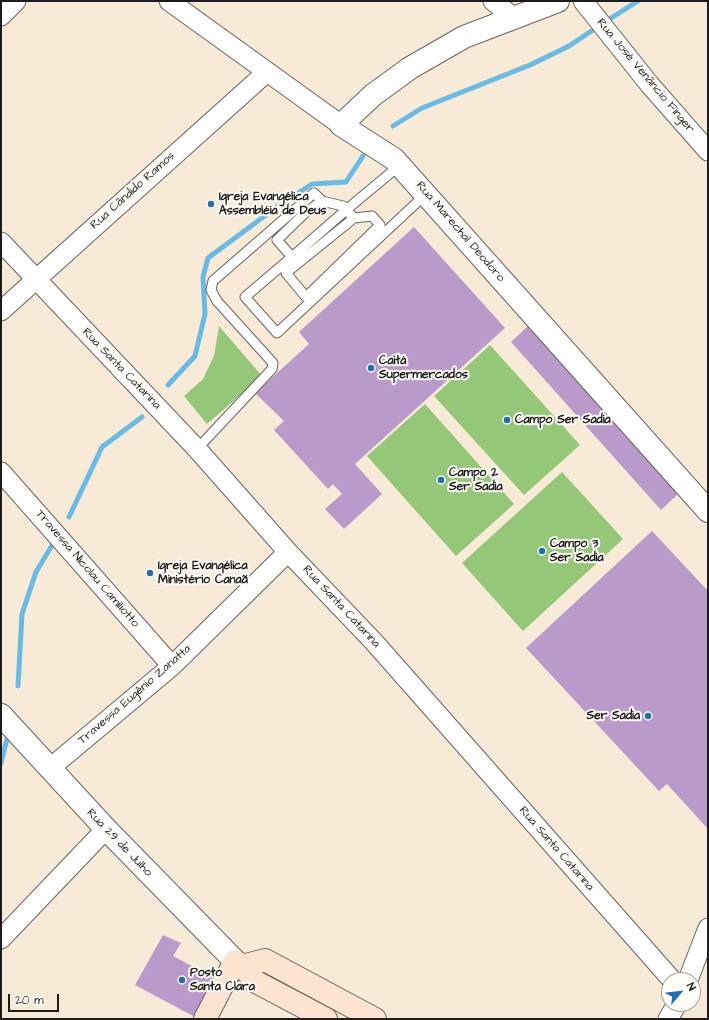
<!DOCTYPE html>
<meta charset="utf-8">
<style>
body{margin:0}
#map{position:relative;width:709px;height:1020px;overflow:hidden;background:#f7ead7;font-family:"Architects Daughter",sans-serif}
canvas{display:block}
.frame{position:absolute;inset:0;border:2px solid #1c1c1c;pointer-events:none}
.north{position:absolute;left:661px;top:972px;width:40px;height:40px;box-sizing:border-box;background:#fdfcf7;border:1px solid #a3a29f;border-radius:50%;rotate:62deg;font-size:11px;font-weight:700;line-height:16px;text-align:center;color:#1c1c1c}
.north::after{content:'';display:block;margin:auto;width:14px;height:18px;background:#1f6fb2;clip-path:polygon(50% 0,100% 100%,50% 72%,0 100%)}
.scale{position:absolute;left:8px;top:994px;width:51px;height:18px;box-sizing:border-box;border:2px solid #1c1c1c;border-top:0;padding-left:5px;font-size:12px;line-height:14px;white-space:nowrap;color:#1c1c1c;-webkit-text-stroke:3px #fdfcf7;paint-order:stroke}
</style>
<div id="map">
<canvas width="709" height="1020"></canvas>
<div class="frame"></div>
<div class="north">N</div>
<div class="scale">20 m</div>
</div>
<script>
const g = document.querySelector('canvas').getContext('2d');
g.lineJoin = 'round';
function fill(path, color) { g.fillStyle = color; g.fill(path, 'evenodd'); }
const shape = rows => new Path2D(rows.map(r => 'M' + r).join(''));
function trace(path, color, width, dash) { g.strokeStyle = color; g.lineWidth = width; g.lineCap = dash ? 'butt' : 'round'; g.setLineDash(dash || []); g.stroke(path); }
function drawText(font, color, halo, rows, align = 'center') {
  g.font = font + ' "Architects Daughter",sans-serif'; g.lineWidth = 4; g.setLineDash([]); g.textBaseline = 'middle'; g.strokeStyle = halo; g.fillStyle = color; for (const [text, x, y, turn = 0] of rows) {
    g.save(); g.translate(x, y); g.rotate((+turn || 0) * Math.PI / 180); g.textAlign = isNaN(turn) ? turn : align; if (halo) g.strokeText(text, 0, 0); g.fillText(text, 0, 0); g.restore();
  }
}
const green = shape([
 [219,326,262,376,207,424,184,396,203,379,214,356],
 [490,345,580,445,524,495,434,396],
 [425,404,514,504,456,556,367,456],
 [562,472,623,539,523,631,462,563]
]);
const stream = shape([
 [605,22,638,1],
 [393,126,422,108,530,65,569,46,599,26],
 [168,385,195,356,205,314,203,277,208,258,278,206,312,184,346,182,363,156],
 [69,517,102,447,142,417],
 [18,686,22,614,36,572,54,542],
 [1,763,7,739]
]);
const building = shape([
 [414,227,505,328,355,464,382,494,344,529,325,509,342,494,333,484,328,489,274,430,284,421,255,393,309,344,299,332],
 [528,326,678,494,661,510,511,342],
 [652,531,708,591,708,829,667,784,659,791,526,648],
 [163,935,181,943,173,956,213,977,195,1017,135,985]
]);
const service = shape([
 [372,216,380,225,306,297,286,273,354,218,372,216],
 [354,218,346,210,343,206,322,201,306,212,277,240,292,257,299,251,346,210,400,165],
 [292,257,245,297,277,333,426,194],
 [197,449,272,369,273,363,217,301,211,290,213,281,314,193,322,201]
]);
const minor = shape([
 [169,1,341,125],
 [493,1,514,18],
 [583,1,650,85,708,151],
 [1,16,16,1],
 [1,242,197,449,288,552,374,642,672,980],
 [1,311,267,72],
 [1,472,172,666],
 [49,769,172,666,288,552],
 [1,939,106,829],
 [688,980,708,928],
 [668,1019,677,1004]
]);
const tertiary = shape([
 [558,1,464,37,410,68,373,95,341,125,394,159,708,511],
 [1,715,106,829,235,961]
]);
const secondary = shape([
 [242,966,265,960,375,1019],
 [205,1019,235,961,242,966,256,982,326,1019]
]);
const markers = [
 [211,204,4,"#1f6fb2"],
 [371,368,4,"#1f6fb2"],
 [507,420,4,"#1f6fb2"],
 [441,480,4,"#1f6fb2"],
 [542,551,4,"#1f6fb2"],
 [150,573,4,"#1f6fb2"],
 [648,716,4,"#1f6fb2"],
 [182,980,4,"#1f6fb2"]
];
const streetNames = [
 ["Rua José Venâncio Finger",645,76,50],
 ["Rua Cândido Ramos",133,191,-42],
 ["Rua Marechal Deodoro",460,232,49],
 ["Rua Santa Catarina",121,369,46],
 ["Travessa Nicolau Camiliotto",87,569,49],
 ["Rua Santa Catarina",341,607,47],
 ["Travessa Eugênio Zanatta",135,695,-41],
 ["Rua 29 de Julho",119,843,46],
 ["Rua Santa Catarina",556,849,49]
];
const poiNames = [
 ["Igreja Evangélica",219,197],
 ["Assembléia de Deus",219,211],
 ["Caitá",379,361],
 ["Supermercados",379,375],
 ["Campo Ser Sadia",515,420],
 ["Campo 2",449,473],
 ["Ser Sadia",449,487],
 ["Campo 3",550,544],
 ["Ser Sadia",550,558],
 ["Igreja Evangélica",158,566],
 ["Ministério Canaã",158,580],
 ["Ser Sadia",640,716,"right"],
 ["Posto",190,973],
 ["Santa Clara",190,987]
];
fill(green, '#95c778');
trace(stream, '#69bbe5', 5);
fill(building, '#ba99cb');
trace(service, '#69645d', 11);
trace(minor, '#69645d', 21);
trace(tertiary, '#69645d', 24);
trace(secondary, '#69645d', 24);
trace(service, '#fff', 9);
trace(minor, '#fff', 19);
trace(tertiary, '#fff', 22);
trace(secondary, '#fde4d1', 22);
for (const [x, y, r, color] of markers) { const dot = new Path2D(); dot.arc(x, y, r, 0, 2 * Math.PI); g.fillStyle = color; g.fill(dot); trace(dot, '#fdfcf7', 1.5); }
drawText('12px', '#1c1c1c', '#fdfcf7', streetNames);
drawText('bold 12px', '#1c1c1c', '#fdfcf7', poiNames, 'left');
</script>
